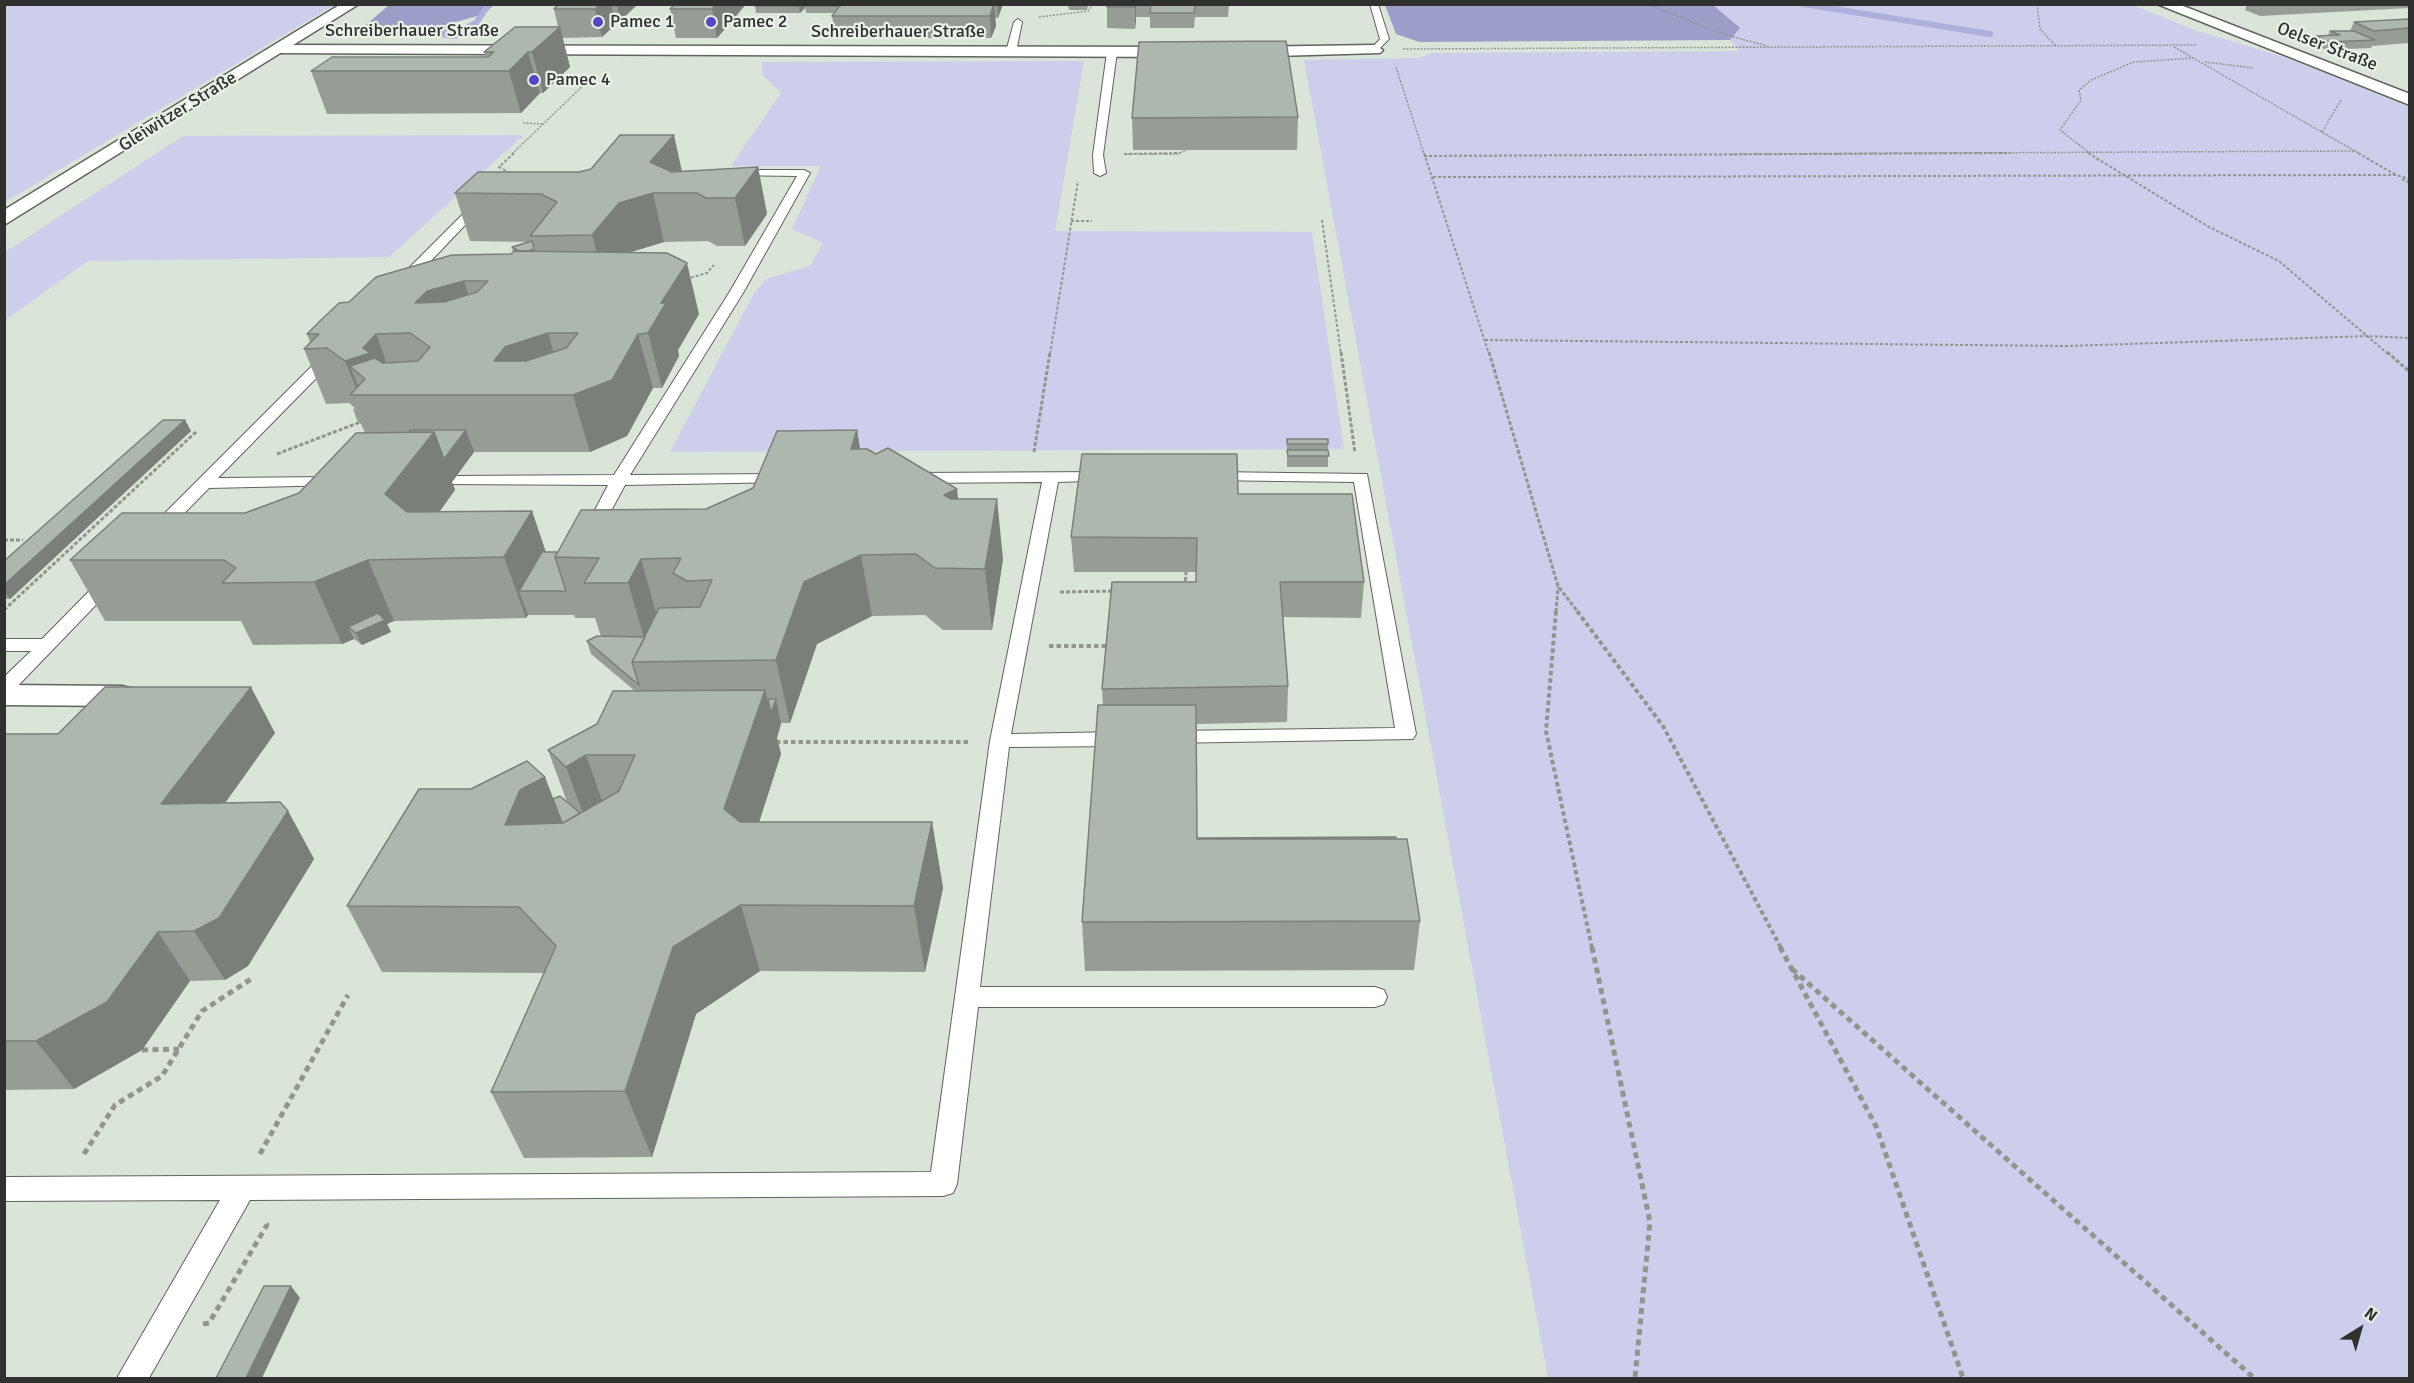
<!DOCTYPE html>
<meta charset="utf-8">
<style>
body{margin:0}
#map{position:relative;width:2414px;height:1383px;overflow:hidden;background:#dbe4d9;font-family:Signika,sans-serif}
canvas{display:block}
.frame{position:absolute;inset:0;border:6px solid #2e312d;pointer-events:none}
.north{position:absolute;left:2330px;top:1299px;width:60px;height:60px;-webkit-text-stroke:4px #e8f1e7;paint-order:stroke;rotate:37deg;font-size:16px;font-weight:700;line-height:24px;text-align:center;color:#2e312d}
.north::after{content:'';display:block;margin:auto;width:21px;height:27px;background:#2e312d;clip-path:polygon(50% 0,100% 100%,50% 72%,0 100%)}
</style>
<div id="map">
<canvas width="2414" height="1383"></canvas>
<div class="frame"></div>
<div class="north">N</div>
</div>
<script>
const g = document.querySelector('canvas').getContext('2d');
g.lineJoin = 'round';
function fill(path, color) { g.fillStyle = color; g.fill(path, 'evenodd'); }
const shape = rows => new Path2D(rows.map(r => 'M' + r).join(''));
function trace(path, color, width, dash) { g.strokeStyle = color; g.lineWidth = width; g.lineCap = dash ? 'butt' : 'round'; g.setLineDash(dash || []); g.stroke(path); }
function drawText(font, color, halo, rows, align = 'center') {
  g.font = font + ' Signika,sans-serif'; g.lineWidth = 4.5; g.setLineDash([]); g.textBaseline = 'middle'; g.strokeStyle = halo; g.fillStyle = color; for (const [text, x, y, turn = 0] of rows) {
    g.save(); g.translate(x, y); g.rotate((+turn || 0) * Math.PI / 180); g.textAlign = isNaN(turn) ? turn : align; if (halo) g.strokeText(text, 0, 0); g.fillText(text, 0, 0); g.restore();
  }
}
const green = shape([
 [5,4,334,4,334,5,5,202],
 [2130,4,2197,31,2284,57,2409,107,2409,1378,1548,1378,1304,60,1419,58,1431,53,1739,51,1730,40,1739,28,1713,5],
 [1084,61,1055,231,1312,232,1344,449,670,452,754,293,766,279,810,266,823,243,792,229,821,166,731,166,781,93,762,74,762,62],
 [524,135,389,257,88,261,5,320,5,252,183,136]
]);
const forest = shape([
 [389,5,389,4,494,5,484,14,403,37,353,36],
 [1385,5,1713,5,1740,28,1730,40,1419,42,1396,34]
]);
const water = shape([
 [483,26,495,30,477,36,452,39,423,34,438,29]
]);
const stream = shape([
 [1803,4,1990,34],
 [468,27,476,23,489,4]
]);
const pathFar4 = shape([
 [1648,4,1719,33,1767,46],
 [2037,4,2040,29,2056,46],
 [1039,17,1088,11,1093,4],
 [2174,47,2360,154],
 [1403,49,2197,45],
 [2205,62,2254,68],
 [1396,67,1424,154],
 [523,123,543,124],
 [2322,132,2341,100],
 [512,154,592,77],
 [1124,154,1177,154,1187,150],
 [1732,154,2356,151],
 [2091,154,2060,130,2081,100,2079,90,2091,80,2134,62,2194,58]
]);
const pathFar3 = shape([
 [1424,153,1489,354],
 [2088,153,2209,227,2279,261,2388,354],
 [2358,153,2396,175],
 [1124,154,1180,153],
 [1424,156,2011,153],
 [510,173,499,167,514,153],
 [1433,177,2396,175,2410,179],
 [2402,179,2410,183],
 [1322,220,1341,354],
 [1071,221,1092,221],
 [686,279,707,273,714,265],
 [1485,340,2067,346,2367,336,2410,338],
 [1050,354,1078,181]
]);
const pathFar2 = shape([
 [1341,352,1355,453],
 [1489,352,1558,586,1578,612],
 [2387,352,2410,372],
 [1034,452,1050,352],
 [277,454,363,421],
 [4,540,23,540],
 [1185,587,1186,572],
 [1060,592,1115,591],
 [4,610,197,431],
 [1556,612,1558,587]
]);
const pathFar1 = shape([
 [1556,611,1546,731,1592,948],
 [1577,611,1663,726,1781,948],
 [1049,646,1111,646],
 [776,742,969,742]
]);
const path = shape([
 [1592,947,1650,1222,1635,1378],
 [1780,947,1876,1126,1963,1378],
 [1792,969,2254,1378],
 [142,1050,179,1049],
 [84,1154,115,1105,162,1076,202,1011,251,979],
 [260,1154,348,995],
 [203,1324,209,1323,267,1225,264,1221]
]);
const lane = shape([
 [1370,4,1378,4,1389,39,1375,53,1370,50,1380,39,1370,4],
 [1018,19,1022,22,1016,52,1011,55,1006,52,1014,22,1018,19],
 [1112,49,1117,52,1103,155,1106,173,1100,176,1094,173,1093,155,1107,52,1112,49],
 [732,170,804,170,810,173,743,293,630,475,782,474,788,476,790,479,788,482,625,485,599,533,591,538,583,533,608,485,446,484,444,481,446,478,452,476,614,475,729,293,797,176,728,175,728,171,732,170],
 [477,200,487,202,408,285,398,285,398,279,477,200],
 [332,350,339,354,337,357,218,478,336,477,342,479,344,482,342,485,209,488,162,536,150,536,148,532,150,528,327,351,332,350],
 [1106,472,1114,477,1112,480,1058,482,1011,734,1122,732,1129,734,1132,739,1129,744,1122,746,1009,747,980,987,1375,987,1384,990,1387,997,1384,1004,1375,1007,978,1007,957,1184,953,1193,943,1196,250,1200,149,1378,117,1378,220,1200,4,1201,4,1177,931,1172,990,741,1042,482,913,483,905,478,913,473,1106,472],
 [1210,472,1367,474,1416,734,1413,739,1165,743,1162,738,1165,733,1172,731,1395,728,1354,482,1204,480,1202,477,1210,472],
 [111,574,120,579,117,583,11,693,4,695,4,677,31,651,4,651,4,639,42,639,105,575,111,574]
]);
const street = shape([
 [278,45,1184,47,1192,52,1184,57,273,53,270,50,278,45],
 [1375,45,1383,50,1380,53,1241,57,1233,52,1241,47,1375,45],
 [4,685,122,686,134,689,139,696,134,703,122,706,4,705,4,685]
]);
const secondary = shape([
 [341,4,359,4,4,225,4,210,341,4],
 [2157,4,2178,4,2410,94,2410,105,2157,4]
]);
const wall = shape([
 [559,4,638,4,620,21,615,21,616,24,602,37,562,38,570,67,543,93,540,93,521,113,327,114,311,71,486,57,484,52,558,27,554,9],
 [746,4,732,21,729,22,729,24,717,38,676,38,670,9],
 [804,4,805,8,800,13,756,13,755,6],
 [806,4,1003,4,998,18,995,18,996,26,991,38,836,38,832,16,834,13,806,13,805,6],
 [1053,4,1088,4,1088,5,1087,10,1069,10,1068,5],
 [1107,4,1229,4,1228,17,1195,17,1194,28,1150,28,1150,17,1136,17,1135,29,1107,28],
 [2247,4,2409,4,2409,8,2260,16,2245,10],
 [2409,19,2409,43,2372,46,2371,48,2326,50,2313,43,2316,36,2328,36,2330,31,2350,31,2354,22],
 [1298,117,1297,150,1133,150,1132,118],
 [758,167,767,214,745,246,717,246,708,241,664,242,631,252,630,253,699,314,678,350,679,356,662,388,653,388,627,436,590,452,474,452,452,482,455,490,439,512,532,511,546,552,557,552,706,509,753,488,857,430,860,449,958,499,1003,559,992,630,943,630,925,615,872,616,817,644,790,723,781,723,777,738,781,754,759,822,932,822,943,888,925,972,760,971,696,1014,652,1157,524,1158,491,1092,544,973,382,972,347,906,471,789,545,777,553,799,567,802,548,750,597,724,635,691,591,654,587,641,601,636,595,618,575,618,574,615,528,615,526,618,394,621,387,624,391,632,362,645,354,639,342,644,253,645,241,621,105,621,70,560,245,513,299,493,365,433,361,424,357,420,353,409,355,408,349,403,326,404,304,349,310,342,307,334,349,302,511,254,513,252,512,247,529,242,470,241,455,193,682,171],
 [185,420,191,431,10,599,4,599,4,561],
 [1287,439,1328,444,1328,467,1287,467],
 [1238,494,1364,582,1361,618,1283,617,1288,686,1287,722,1196,724,1197,838,1420,921,1414,970,1085,971,1082,922,1103,705,1102,689,1196,582,1196,572,1074,572,1071,537],
 [275,733,225,803,288,811,314,859,248,966,225,980,190,981,142,1050,74,1089,4,1090,4,734]
]);
const shadedWall = shape([
 [601,4,611,4,616,24,602,37,595,9],
 [617,4,638,4,620,21],
 [716,4,746,4,732,21,729,22,729,24,717,38,712,9],
 [800,4,804,4,805,8,800,13,799,6],
 [994,4,996,26,991,38,990,16],
 [997,4,1003,4,998,18],
 [1135,4,1136,4,1136,21,1135,29],
 [560,27,570,67,543,93,532,52],
 [528,52,540,93,521,113,509,71],
 [674,135,684,181,650,162],
 [758,167,767,214,745,246,735,198],
 [653,193,664,242,631,252,605,286,592,235,619,203],
 [687,263,699,314,678,350,679,356,662,388,648,333,661,303],
 [464,281,481,333,415,303,427,291],
 [548,333,564,387,494,361,505,347],
 [376,334,396,389,365,379,350,366,362,395,359,395,345,361,363,348],
 [638,334,653,388,627,436,590,452,573,395],
 [185,420,191,431,10,599,4,591,4,585],
 [466,430,474,452,452,482,455,490,409,554,385,494,434,432],
 [857,430,866,488,851,449],
 [957,489,961,522,944,495],
 [997,499,1003,559,992,630,985,569],
 [532,511,552,571,519,591,528,615,526,618,504,557],
 [861,555,872,616,817,644,790,723,776,660,804,582],
 [641,559,658,620,646,644,628,583],
 [368,560,394,621,387,624,391,632,362,645,356,633,348,627,354,639,342,644,314,582],
 [251,687,275,733,190,852,161,804],
 [765,690,771,713,776,699,781,724,777,738,781,754,742,875,724,809],
 [586,755,609,820,590,832,566,767],
 [545,777,570,842,505,825,520,790],
 [288,811,314,859,248,966,225,980,194,931],
 [932,822,943,888,925,972,914,906],
 [741,905,760,971,696,1014,652,1157,625,1091,673,947],
 [158,932,190,981,142,1050,74,1089,36,1041],
 [291,1286,300,1298,262,1378,246,1378]
]);
const building = shape([
 [559,4,601,4,595,9,554,9,559,4],
 [675,4,716,4,712,9,670,9,675,4],
 [756,4,800,4,799,6,755,6,756,4],
 [806,4,841,4,840,6,805,6,806,4],
 [841,4,994,4,990,16,832,16,841,4],
 [1107,4,1135,4,1135,7,1107,7,1107,4],
 [1151,4,1195,4,1194,13,1150,13,1151,4],
 [2409,19,2409,28,2374,31,2354,22,2409,19],
 [515,27,560,27,532,52,528,52,509,71,311,71,332,57,488,57,494,52,484,52,515,27],
 [2330,31,2354,31,2375,40,2329,42,2316,36,2340,35,2330,31],
 [1286,41,1298,117,1132,118,1139,42,1286,41],
 [620,135,674,135,650,162,672,172,758,167,735,198,706,198,697,193,653,193,619,203,592,235,530,236,557,202,541,194,455,193,478,172,579,172,591,169,620,135],
 [532,241,534,249,528,251,519,251,512,247,532,241],
 [514,251,667,253,687,263,661,303,666,303,648,333,638,334,612,380,573,395,350,395,365,379,350,366,375,358,383,363,418,361,430,347,410,333,376,334,363,348,370,353,345,361,327,348,304,349,319,334,307,334,321,320,339,303,349,302,376,277,452,255,511,254,514,251],
 [464,281,488,281,477,292,444,302,415,303,427,291,464,281],
 [548,333,578,333,566,348,526,361,494,361,505,347,548,333],
 [163,420,185,420,4,585,4,561,163,420],
 [410,430,466,430,444,459,434,432,409,432,410,430],
 [857,430,851,449,867,449,876,454,888,448,957,489,944,495,951,499,997,499,985,569,935,568,916,554,861,555,804,582,776,660,632,662,659,608,700,607,712,580,687,581,673,573,681,558,641,559,628,583,584,583,599,558,555,557,581,510,706,509,753,488,777,431,857,430],
 [434,432,385,494,407,512,532,511,504,557,368,560,314,582,222,583,236,568,224,560,70,560,122,513,245,513,299,493,356,433,434,432],
 [1287,439,1328,439,1328,444,1287,444,1287,439],
 [1287,450,1328,450,1329,456,1288,456,1287,450],
 [1082,454,1237,454,1238,494,1352,494,1364,582,1280,582,1288,686,1102,689,1112,582,1196,582,1197,538,1071,537,1082,454],
 [542,552,557,552,555,557,566,591,519,591,542,552],
 [378,613,385,620,356,633,348,627,378,613],
 [597,636,645,637,632,662,639,685,587,641,597,636],
 [105,687,251,687,161,804,280,802,288,811,219,918,194,931,158,932,107,1002,36,1041,4,1041,4,734,58,734,105,687],
 [765,690,724,809,740,822,932,822,914,906,741,905,673,947,625,1091,491,1092,556,946,519,907,347,906,419,789,471,789,527,761,545,777,520,790,505,825,563,823,619,791,635,755,586,755,566,767,548,750,597,724,613,691,765,690],
 [768,699,776,699,771,713,768,699],
 [1098,705,1196,705,1197,839,1407,839,1420,921,1082,922,1098,705],
 [560,796,580,813,563,823,562,823,553,799,560,796],
 [1396,837,1396,839,1197,839,1197,838,1396,837],
 [264,1286,291,1286,246,1378,216,1378,264,1286]
]);
const markers = [
 [598,22,6,"#5547bf"],
 [711,22,6,"#5547bf"],
 [534,80,6,"#5547bf"]
];
const farPoinames = [
 ["Pamec 1",610,22],
 ["Pamec 2",723,22],
 ["Pamec 4",546,80]
];
const farStreetnames = [
 ["Schreiberhauer Straße",412,31],
 ["Schreiberhauer Straße",898,32],
 ["Oelser Straße",2327,47,21],
 ["Gleiwitzer Straße",178,112,-32]
];
fill(green, '#ccceeb');
fill(forest, '#9c9ec9');
fill(water, '#adb0dc');
trace(stream, '#adb0dc', 6);
trace(lane, '#5e655c', 2);
trace(street, '#5e655c', 3);
trace(secondary, '#5e655c', 3);
trace(pathFar4, '#90968e', 1.5, [2, 1.5]);
trace(pathFar3, '#90968e', 2, [3, 2]);
trace(pathFar2, '#90968e', 3, [4, 2]);
trace(pathFar1, '#90968e', 4, [4.5, 3]);
trace(path, '#90968e', 5, [6, 4.5]);
fill(lane, '#fff');
fill(street, '#fff');
fill(secondary, '#fff');
fill(wall, '#969d95');
fill(shadedWall, '#7a8079');
fill(building, '#aeb7ad');
trace(building, '#7a8079', 1.5);
for (const [x, y, r, color] of markers) { const dot = new Path2D(); dot.arc(x, y, r, 0, 2 * Math.PI); g.fillStyle = color; g.fill(dot); trace(dot, '#e8f1e7', 2); }
drawText('18px', '#2e312d', '#e8f1e7', farPoinames, 'left');
drawText('18px', '#2e312d', '#e8f1e7', farStreetnames);
</script>
